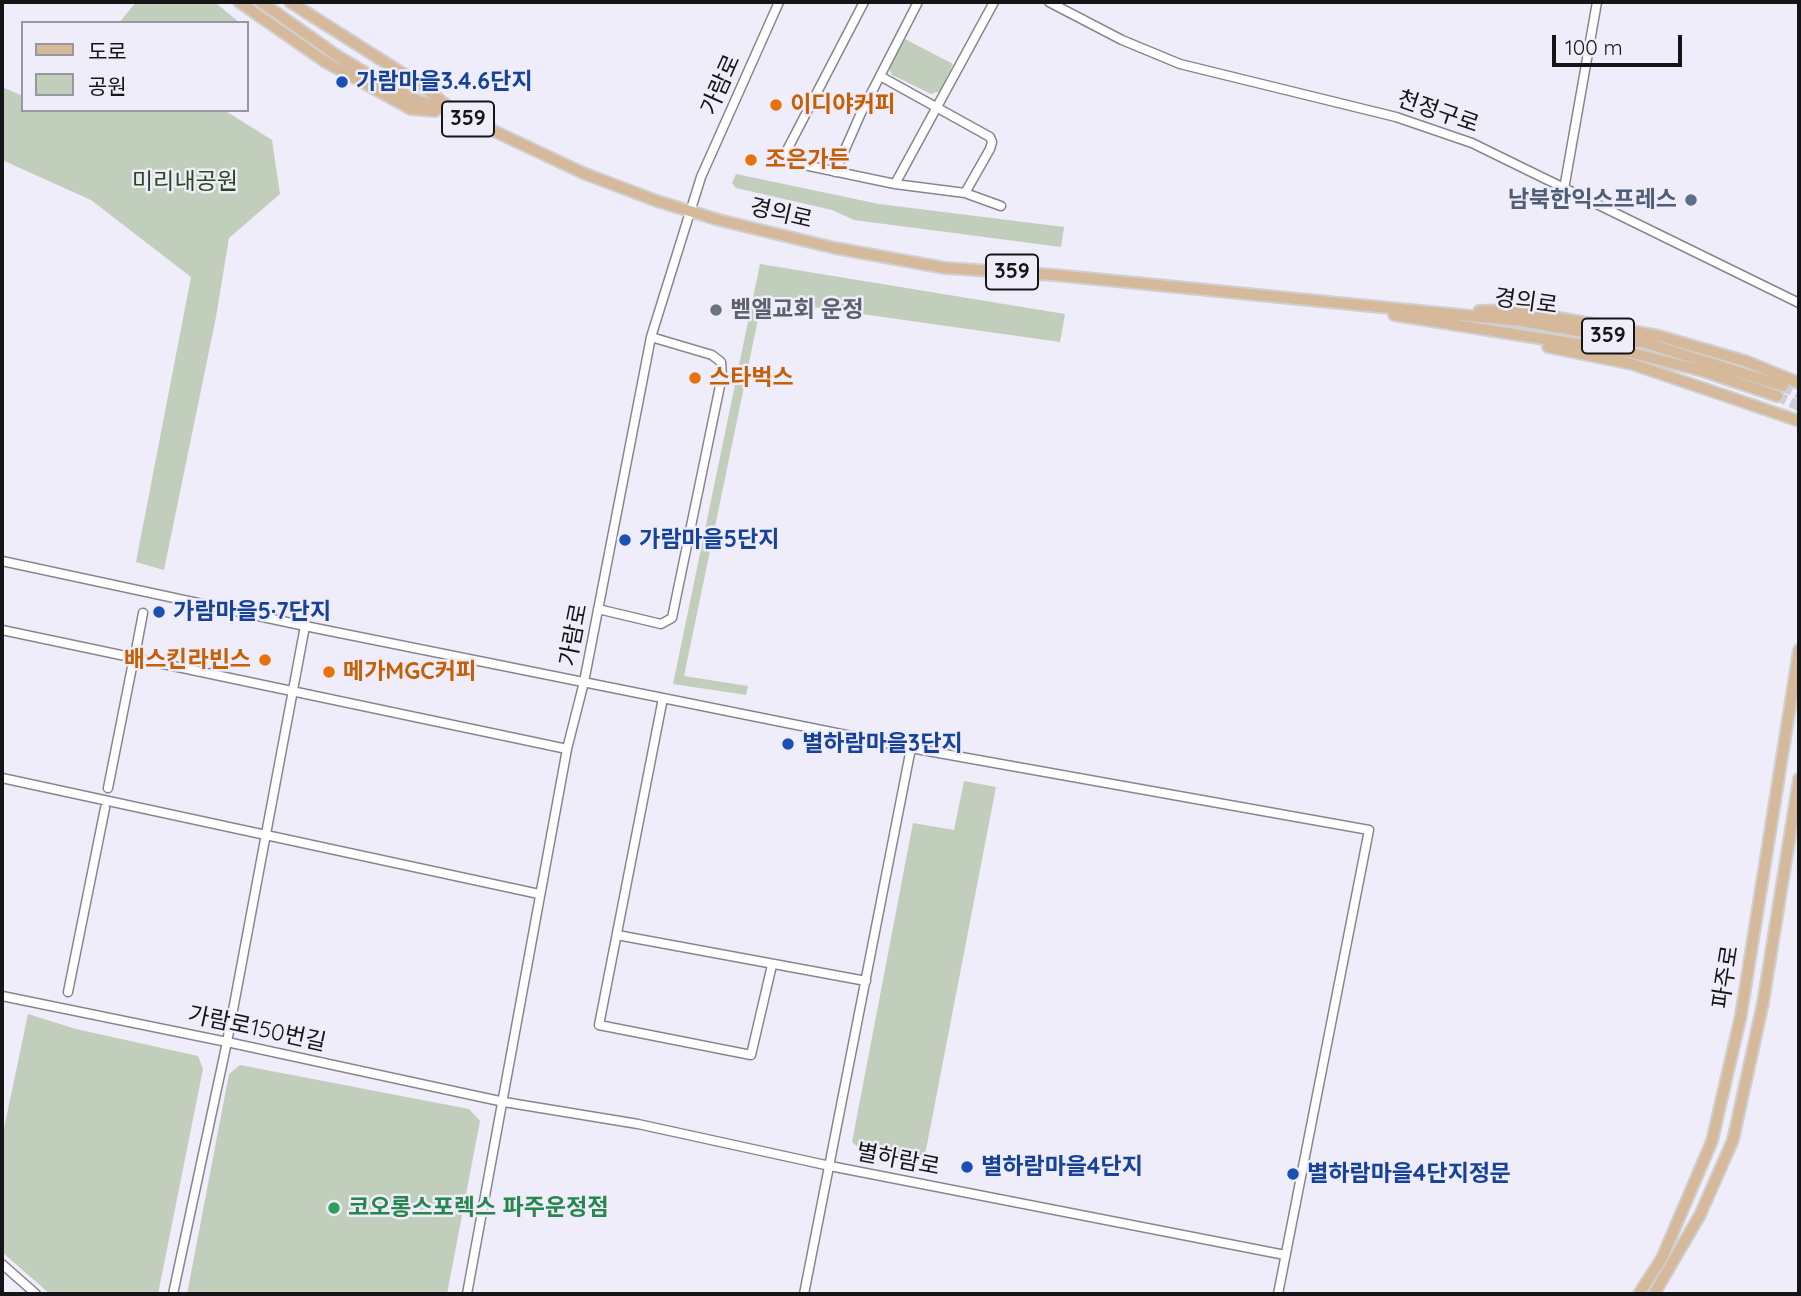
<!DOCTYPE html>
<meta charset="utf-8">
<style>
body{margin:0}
#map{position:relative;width:1801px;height:1296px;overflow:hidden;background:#efedf9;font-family:Quicksand,"Noto Sans KR",sans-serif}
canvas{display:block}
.frame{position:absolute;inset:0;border:4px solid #151518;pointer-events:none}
.legend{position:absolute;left:21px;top:21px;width:228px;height:91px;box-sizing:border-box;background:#efedf9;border:2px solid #98979f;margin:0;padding:9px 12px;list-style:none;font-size:21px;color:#151518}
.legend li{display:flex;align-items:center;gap:14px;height:35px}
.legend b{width:35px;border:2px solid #98979f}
.scale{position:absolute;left:1552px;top:35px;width:130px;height:32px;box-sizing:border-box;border:4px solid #151518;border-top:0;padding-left:9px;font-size:21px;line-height:24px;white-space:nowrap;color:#151518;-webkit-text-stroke:5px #efedf9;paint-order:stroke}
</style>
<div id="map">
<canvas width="1801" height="1296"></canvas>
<div class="frame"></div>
<ul class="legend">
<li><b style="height:9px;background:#d6b89a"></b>도로</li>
<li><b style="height:19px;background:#c0cebb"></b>공원</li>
</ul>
<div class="scale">100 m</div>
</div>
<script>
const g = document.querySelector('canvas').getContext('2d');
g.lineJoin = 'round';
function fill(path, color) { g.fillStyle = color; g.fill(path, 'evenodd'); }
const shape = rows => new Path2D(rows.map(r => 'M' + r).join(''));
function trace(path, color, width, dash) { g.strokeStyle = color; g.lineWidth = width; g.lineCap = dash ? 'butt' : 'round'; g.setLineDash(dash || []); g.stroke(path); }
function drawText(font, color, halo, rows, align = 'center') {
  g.font = font + ' Quicksand,"Noto Sans KR",sans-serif'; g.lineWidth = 5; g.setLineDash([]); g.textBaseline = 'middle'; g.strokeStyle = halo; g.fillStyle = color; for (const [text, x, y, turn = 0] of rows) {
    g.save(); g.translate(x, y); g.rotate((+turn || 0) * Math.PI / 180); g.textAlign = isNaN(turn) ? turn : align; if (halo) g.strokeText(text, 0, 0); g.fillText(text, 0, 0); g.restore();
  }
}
const green = shape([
 [136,2,218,2,217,4,240,23,119,23],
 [905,39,953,64,940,91,931,94,892,75,889,68],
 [2,87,23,96,23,110,224,110,272,140,280,194,229,238,216,317,164,570,136,562,191,277,91,200,2,160],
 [736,174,879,204,1064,227,1061,247,854,220,832,210,736,188,732,183],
 [760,264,1065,314,1060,342,762,300,684,676,748,686,746,695,673,684],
 [964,781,996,787,924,1160,858,1147,852,1142,913,823,954,830],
 [28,1014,76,1029,198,1056,203,1069,158,1294,50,1294,2,1252,2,1138],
 [240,1065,469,1109,480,1121,447,1294,187,1294,229,1074]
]);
const majorTunnel = shape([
 [1783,386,1799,394],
 [1777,396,1799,406]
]);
const minor = shape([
 [864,2,786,152,786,158,790,162,895,184,965,193,1001,206],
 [1049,2,1122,40,1180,64,1396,117,1472,143,1799,303],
 [880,76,990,137,992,142,990,149,965,193],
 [835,172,861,113,918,2],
 [895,184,994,2],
 [1564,189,1597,2],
 [2,561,305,626,911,748,1369,830,1278,1294],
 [598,609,661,624,672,618,722,376,721,362,712,355,651,337],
 [2,630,567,749],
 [136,650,143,613],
 [663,698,599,1025,751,1055,772,965],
 [2,778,539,894],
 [108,788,133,662],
 [617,935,866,981],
 [68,992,105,808],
 [2,996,227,1042,504,1102,638,1124,830,1166,1285,1255],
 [2,1264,36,1294],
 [173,1294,227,1042,305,626],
 [467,1294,567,749,584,682,651,337,701,177,779,2],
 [804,1294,911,748]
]);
const major = shape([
 [239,2,324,61,411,109,435,111],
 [261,2,336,55,387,86,419,101,456,113,583,173,657,201,719,220,835,248,945,268,1055,275,1522,321,1646,343,1783,386],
 [290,2,424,87,451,109],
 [1479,311,1515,310,1659,336,1745,361,1799,383],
 [1394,315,1632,353,1703,371,1777,396],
 [1548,347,1632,364,1799,421],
 [1639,1294,1662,1258,1712,1141,1741,1015,1799,650],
 [1654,1294,1700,1215,1733,1140,1763,1003,1799,779]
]);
const markers = [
 [342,82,7,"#1a4fb4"],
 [776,105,7,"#e8710a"],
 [751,160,7,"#e8710a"],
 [1691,200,7,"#5c6f8a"],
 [716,310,7,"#6b7280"],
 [695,378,7,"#e8710a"],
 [625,540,7,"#1a4fb4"],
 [159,612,7,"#1a4fb4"],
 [265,660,7,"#e8710a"],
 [329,672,7,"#e8710a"],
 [788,744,7,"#1a4fb4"],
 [967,1167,7,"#1a4fb4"],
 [1293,1174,7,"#1a4fb4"],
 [334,1208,7,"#2e9e5b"]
];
const shields = [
 [468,119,52],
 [1012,272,52],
 [1608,336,52]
];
const shieldNames = [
 ["359",468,119],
 ["359",1012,272],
 ["359",1608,336]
];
const transitNames = [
 ["가람마을3.4.6단지",356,82],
 ["가람마을5단지",639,540],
 ["가람마을5·7단지",173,612],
 ["별하람마을3단지",802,744],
 ["별하람마을4단지",981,1167],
 ["별하람마을4단지정문",1307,1174]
];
const streetNames = [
 ["가람로",721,85,-66],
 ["천정구로",1438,112,19],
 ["경의로",781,214,13],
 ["경의로",1526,302,8],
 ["가람로",574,635,-79],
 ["파주로",1726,977,-81],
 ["가람로150번길",257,1029,12],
 ["별하람로",898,1160,11]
];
const foodNames = [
 ["이디야커피",790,105],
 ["조은가든",765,160],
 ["스타벅스",709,378],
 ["배스킨라빈스",251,660,"right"],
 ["메가MGC커피",343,672]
];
const parkNames = [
 ["미리내공원",185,182]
];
const serviceNames = [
 ["남북한익스프레스",1677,200]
];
const worshipNames = [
 ["벧엘교회 운정",730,310]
];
const leisureNames = [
 ["코오롱스포렉스 파주운정점",348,1208]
];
fill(green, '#c0cebb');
trace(majorTunnel, '#cecdd7', 10, [10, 5]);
trace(minor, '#878690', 11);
trace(major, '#d0d0d1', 14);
trace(minor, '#fff', 8);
trace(major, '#d6b89a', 10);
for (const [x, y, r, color] of markers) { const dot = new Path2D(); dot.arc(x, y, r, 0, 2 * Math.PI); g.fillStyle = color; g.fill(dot); trace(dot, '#efedf9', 2.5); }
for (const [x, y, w] of shields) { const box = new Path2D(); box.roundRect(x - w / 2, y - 17.5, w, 35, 5); g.fillStyle = '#efedf9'; g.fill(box); trace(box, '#151518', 2); }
drawText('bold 21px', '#151518', null, shieldNames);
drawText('bold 23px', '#164399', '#efedf9', transitNames, 'left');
drawText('23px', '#151518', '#efedf9', streetNames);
drawText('bold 23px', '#c56008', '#efedf9', foodNames, 'left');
drawText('23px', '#28481d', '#efedf9', parkNames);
drawText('bold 23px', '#4e5e75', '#efedf9', serviceNames, 'right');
drawText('bold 23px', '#5b616d', '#efedf9', worshipNames, 'left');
drawText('bold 23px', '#27864d', '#efedf9', leisureNames, 'left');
</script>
